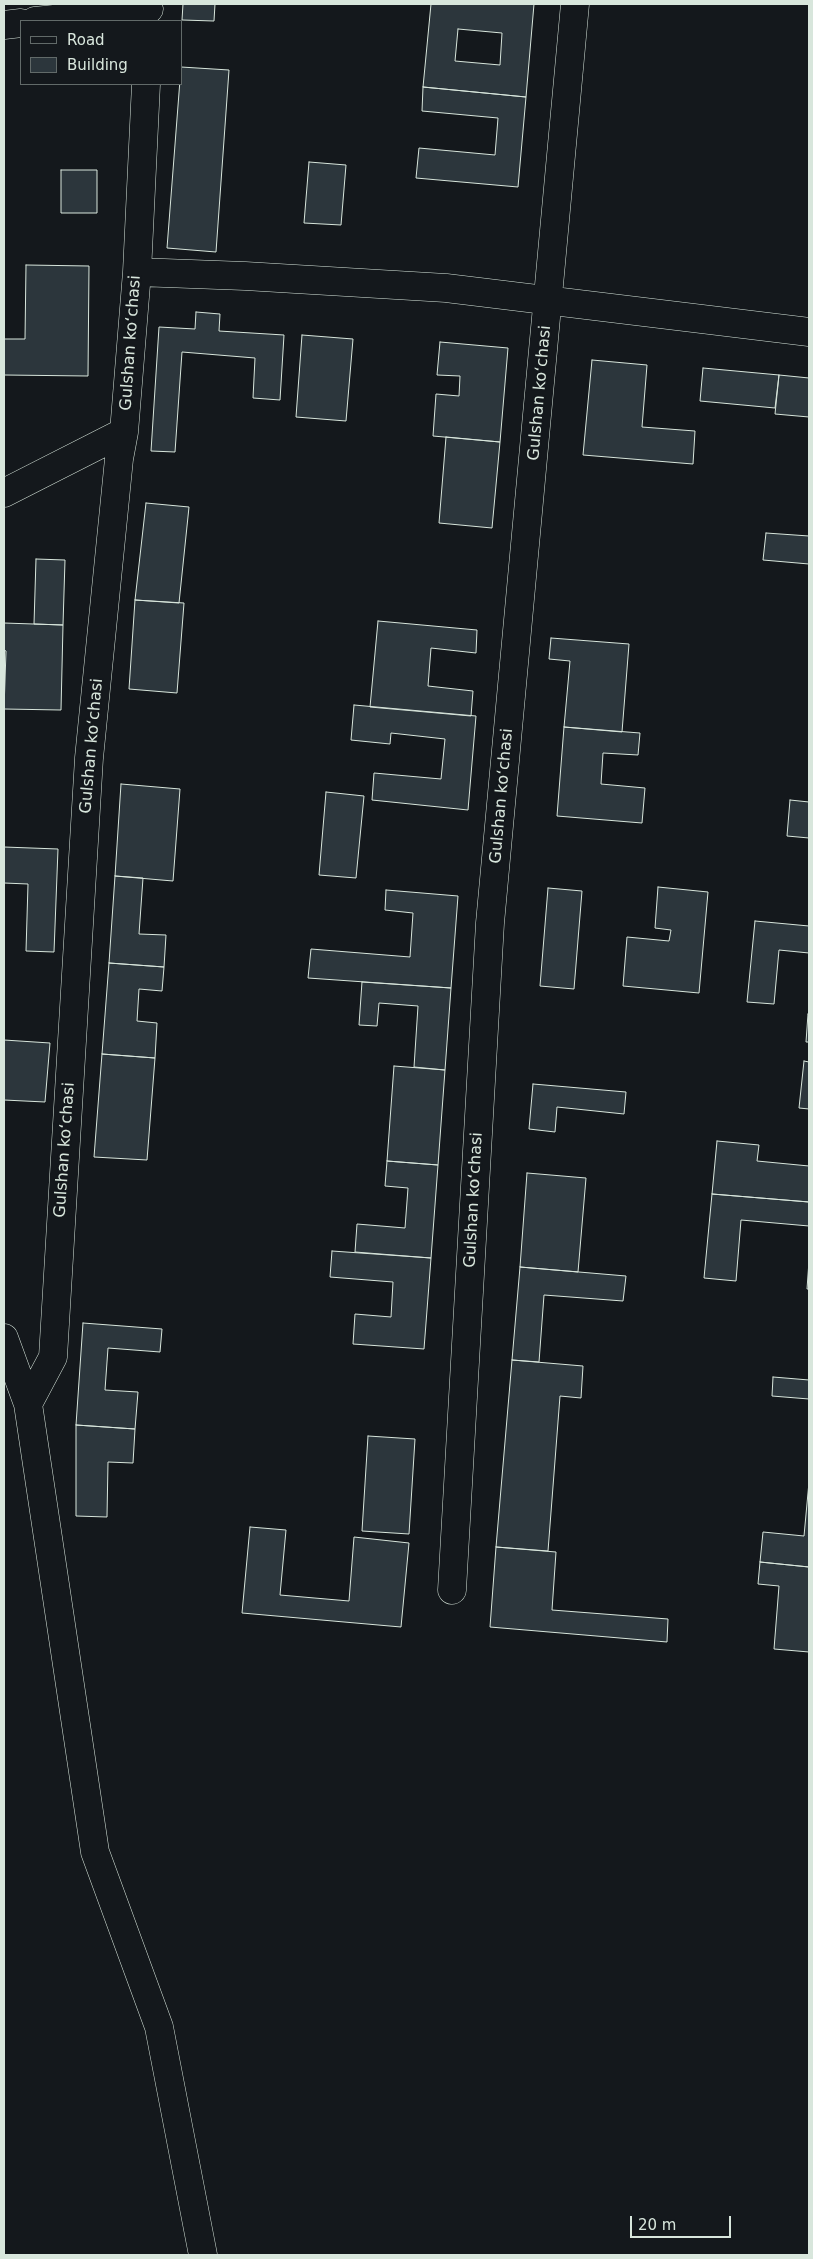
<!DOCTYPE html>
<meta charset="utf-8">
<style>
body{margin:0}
#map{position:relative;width:813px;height:2259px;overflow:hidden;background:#14181c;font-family:"DejaVu Sans",sans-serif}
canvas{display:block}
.frame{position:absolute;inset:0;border:5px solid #d8e6dc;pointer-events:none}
.legend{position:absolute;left:20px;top:20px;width:162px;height:65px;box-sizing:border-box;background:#14181c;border:1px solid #626a69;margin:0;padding:6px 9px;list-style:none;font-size:15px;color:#d8e6dc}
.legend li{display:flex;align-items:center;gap:10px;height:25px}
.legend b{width:25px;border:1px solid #626a69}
.scale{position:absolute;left:630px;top:2216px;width:101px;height:22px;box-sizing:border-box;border:2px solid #d8e6dc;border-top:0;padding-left:6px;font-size:15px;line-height:18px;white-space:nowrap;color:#d8e6dc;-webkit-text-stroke:4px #14181c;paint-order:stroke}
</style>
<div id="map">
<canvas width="813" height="2259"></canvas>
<div class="frame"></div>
<ul class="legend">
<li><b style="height:6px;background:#14181c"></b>Road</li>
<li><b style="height:14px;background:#2c363c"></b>Building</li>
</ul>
<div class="scale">20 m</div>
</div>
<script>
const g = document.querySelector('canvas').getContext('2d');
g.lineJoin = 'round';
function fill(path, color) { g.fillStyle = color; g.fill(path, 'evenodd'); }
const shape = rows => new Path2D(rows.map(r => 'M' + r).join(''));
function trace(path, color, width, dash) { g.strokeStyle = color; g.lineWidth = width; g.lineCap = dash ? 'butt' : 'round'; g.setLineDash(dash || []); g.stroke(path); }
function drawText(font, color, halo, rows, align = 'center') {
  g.font = font + ' "DejaVu Sans",sans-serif'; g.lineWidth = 4; g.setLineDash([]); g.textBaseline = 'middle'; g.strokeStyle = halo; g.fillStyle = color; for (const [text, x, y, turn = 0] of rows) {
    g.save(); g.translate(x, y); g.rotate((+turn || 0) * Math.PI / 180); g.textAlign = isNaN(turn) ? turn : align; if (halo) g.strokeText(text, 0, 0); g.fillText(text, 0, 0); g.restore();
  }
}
const building = shape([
 [183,4,215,4,214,21,182,20,183,4],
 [431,4,534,4,526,97,423,87,431,4],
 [458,29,502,33,500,65,455,61,458,29],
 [181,67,229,70,216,252,167,248,181,67],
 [423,87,526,97,518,187,416,178,419,148,495,155,498,118,422,111,423,87],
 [309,162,346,165,341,225,304,223,309,162],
 [61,170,97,170,97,213,61,213,61,170],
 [26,265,89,266,88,376,4,375,4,339,25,339,26,265],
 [196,312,220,314,219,331,284,335,280,400,253,398,255,358,182,352,175,452,151,451,159,327,195,329,196,312],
 [302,335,353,339,346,421,296,417,302,335],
 [440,342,508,348,500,442,433,436,436,394,459,396,460,376,437,375,440,342],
 [592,360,647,365,642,427,695,431,693,464,583,455,592,360],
 [703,368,779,375,775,408,700,401,703,368],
 [779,375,809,378,809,417,775,414,779,375],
 [446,437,500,442,492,528,439,523,446,437],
 [146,503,189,507,179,603,135,600,146,503],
 [766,533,809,536,809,564,763,560,766,533],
 [36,559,65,560,63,625,34,624,36,559],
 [135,600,184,603,177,693,129,689,135,600],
 [378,621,477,630,476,653,431,648,428,686,473,691,471,716,370,707,378,621],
 [4,623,63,625,61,710,4,709,6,651,4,650,4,623],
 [551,638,629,644,622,732,564,727,570,661,549,659,551,638],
 [354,705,476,716,468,810,372,800,374,773,441,779,445,739,391,733,390,744,351,740,354,705],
 [564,727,640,733,638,755,603,753,601,784,645,788,642,823,557,816,564,727],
 [121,784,180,789,173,881,115,876,121,784],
 [326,792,364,796,356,878,319,875,326,792],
 [790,800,809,802,809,838,787,836,790,800],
 [4,847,58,849,54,952,26,951,28,884,4,883,4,847],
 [115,876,143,878,139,934,166,935,164,967,109,963,115,876],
 [658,887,708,892,699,993,623,986,627,937,669,941,671,930,655,928,658,887],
 [548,888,582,891,574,989,540,986,548,888],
 [386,890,458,896,451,988,308,978,311,949,410,957,413,913,385,910,386,890],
 [755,921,809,926,809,953,779,950,774,1004,747,1002,755,921],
 [109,963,164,967,162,991,139,989,137,1021,157,1023,155,1058,102,1054,109,963],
 [362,982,451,988,445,1070,414,1067,418,1006,379,1003,377,1026,359,1025,362,982],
 [808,1014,809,1014,809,1042,806,1042,808,1014],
 [4,1040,50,1043,45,1102,4,1100,4,1040],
 [102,1054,155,1058,147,1160,94,1157,102,1054],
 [804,1061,809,1062,809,1109,799,1108,804,1061],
 [394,1066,445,1070,438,1165,387,1161,394,1066],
 [533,1084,626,1092,624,1114,557,1107,555,1132,529,1129,533,1084],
 [717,1141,759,1145,757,1161,809,1166,809,1202,712,1194,717,1141],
 [387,1161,438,1165,431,1258,355,1252,357,1224,405,1228,408,1188,385,1186,387,1161],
 [527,1173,586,1178,578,1272,520,1267,527,1173],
 [712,1194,809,1202,809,1226,741,1220,736,1281,704,1278,712,1194],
 [332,1251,431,1258,424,1349,353,1344,355,1314,391,1317,393,1282,330,1277,332,1251],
 [809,1261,809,1289,807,1289,809,1261],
 [520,1267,626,1276,623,1301,544,1295,539,1362,512,1360,520,1267],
 [83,1323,162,1329,160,1352,108,1348,105,1390,138,1392,135,1429,76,1425,83,1323],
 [512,1360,583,1366,581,1398,560,1396,548,1551,496,1547,512,1360],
 [773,1377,809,1380,809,1399,772,1396,773,1377],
 [76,1425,135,1429,133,1463,108,1462,107,1517,76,1516,76,1425],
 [368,1436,415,1439,409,1534,362,1531,368,1436],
 [809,1482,809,1567,760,1562,763,1532,804,1536,809,1482],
 [250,1527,286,1530,280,1595,349,1601,354,1537,409,1543,401,1627,242,1613,250,1527],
 [496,1547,556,1552,552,1610,668,1619,667,1642,490,1627,496,1547],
 [760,1562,809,1567,809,1652,774,1649,779,1586,758,1584,760,1562]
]);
const street = shape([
 [35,21,149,9],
 [4,25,21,23],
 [137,272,245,276,446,288,809,332],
 [4,493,124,432],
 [4,1338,28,1404,95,1852,159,2027,203,2255],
 [28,1404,53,1357,89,758,119,459,124,432,137,272,146,84],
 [452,1590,490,923,575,4]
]);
const streetNames = [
 ["Gulshan koʻchasi",131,343,-86],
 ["Gulshan koʻchasi",540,393,-85],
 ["Gulshan koʻchasi",92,746,-85],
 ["Gulshan koʻchasi",502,796,-85],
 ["Gulshan koʻchasi",65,1150,-86],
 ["Gulshan koʻchasi",474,1200,-87]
];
fill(building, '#2c363c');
trace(building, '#d8e6dc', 1);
trace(street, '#d8e6dc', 29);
trace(street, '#14181c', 28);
drawText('16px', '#d8e6dc', '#14181c', streetNames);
</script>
